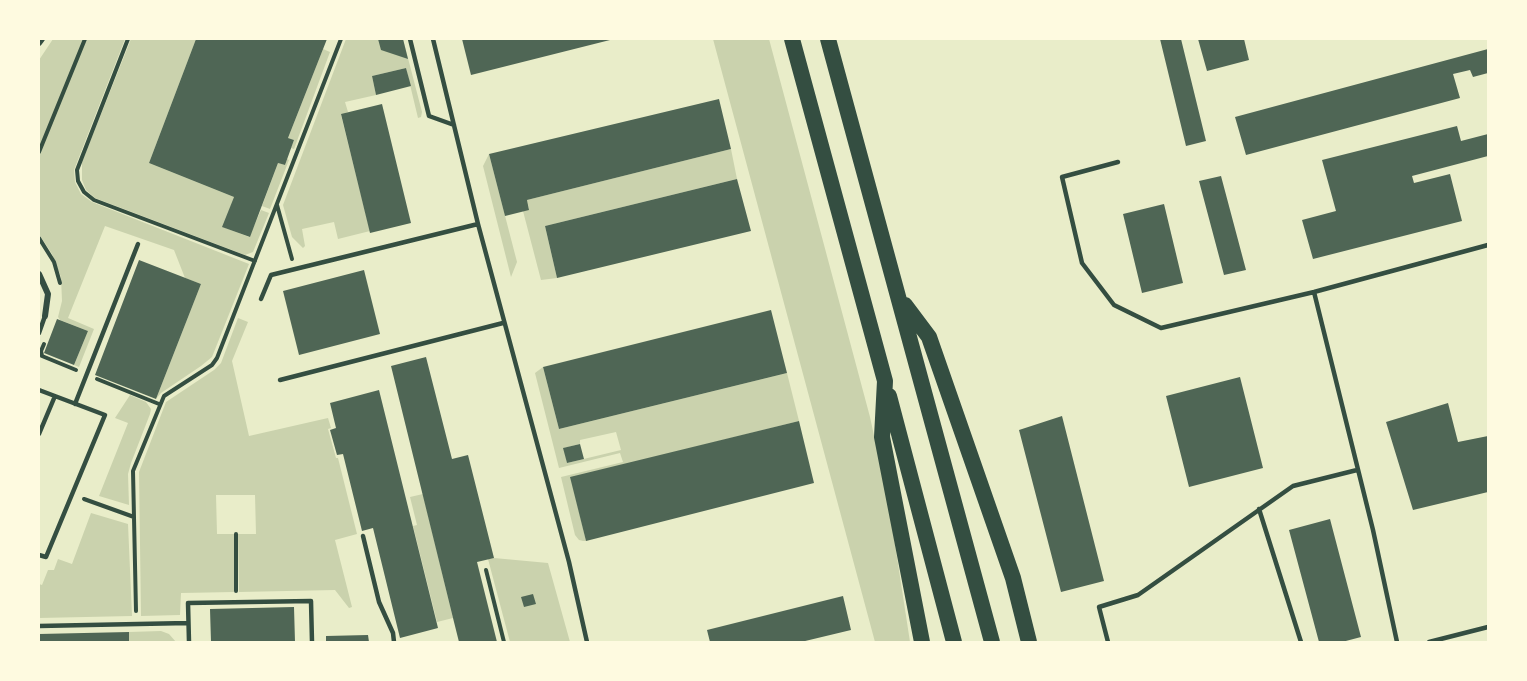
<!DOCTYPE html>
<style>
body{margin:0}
#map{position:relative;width:1527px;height:681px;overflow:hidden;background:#e9edc9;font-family:Inter,sans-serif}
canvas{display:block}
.frame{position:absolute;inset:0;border:40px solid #fefae0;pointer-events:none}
</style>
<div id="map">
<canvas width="1527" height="681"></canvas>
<div class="frame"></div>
</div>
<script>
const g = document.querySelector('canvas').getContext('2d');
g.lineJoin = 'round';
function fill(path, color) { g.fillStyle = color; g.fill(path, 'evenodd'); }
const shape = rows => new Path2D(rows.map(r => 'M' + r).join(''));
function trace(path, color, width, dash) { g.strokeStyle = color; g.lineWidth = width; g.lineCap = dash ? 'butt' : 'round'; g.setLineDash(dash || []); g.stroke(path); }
const green = shape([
 [53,39,125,39,74,170,75,182,81,194,92,202,249,264,212,357,201,366,161,393,156,399,201,284,185,278,174,250,105,226,68,318,94,329,79,367,74,365,88,331,60,320,58,317,62,301,61,277,52,254,39,234,39,60],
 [131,39,196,39,149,163,234,197,223,227,249,237,261,210,269,213,253,252,245,255,95,198,86,190,82,180,82,162],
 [346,39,403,39,422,112,421,117,418,118,406,68,372,76,376,95,345,102,348,112,341,115,370,231,338,239,334,222,302,229,305,246,303,248,292,237,283,205],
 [713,39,769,39,870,417,889,505,910,642,875,642],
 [323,49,330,52,294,149,291,148,294,140,288,138],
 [731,149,737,179,545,226,557,278,541,280,523,211,529,209,527,200],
 [489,154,517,262,511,277,483,166],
 [287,159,289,160,270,209,262,206,278,163,285,165],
 [238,318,248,322,232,361,249,436,328,418,331,428,328,429,336,458,338,458,357,534,335,540,352,607,349,608,335,590,239,592,238,534,256,534,255,495,216,495,217,534,234,534,234,592,181,593,180,615,141,616,139,472,166,402,214,370,221,363],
 [543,367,559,429,787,373,799,421,571,478,586,541,583,541,579,540,575,535,561,477,623,462,620,453,559,468,535,373],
 [616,432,621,450,567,463,564,448,580,444,580,440],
 [130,395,146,402,151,409,150,414,131,463,128,474,129,505,99,496,128,423,115,418],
 [423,494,453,618,437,622,413,526,417,525,410,497],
 [91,513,128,524,132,616,39,618,39,584,42,585,48,570,54,570,58,559,72,564],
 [494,558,548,563,570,642,510,642,488,559],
 [161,631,169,634,176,642,129,642,129,632]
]);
const building = shape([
 [196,39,327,39,288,138,294,140,285,165,278,163,250,237,222,227,234,197,149,163],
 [378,39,403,39,408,59,381,50],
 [462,39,610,39,610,40,471,75],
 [1160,39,1181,39,1206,141,1186,146],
 [1198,39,1244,39,1249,60,1207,71],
 [1488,49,1488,73,1473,77,1470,70,1453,74,1460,98,1246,155,1235,117],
 [406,68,411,86,376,95,372,76],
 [719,99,731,149,527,200,529,210,505,216,489,154],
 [382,104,411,223,370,233,341,114],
 [1457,126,1461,141,1488,134,1488,156,1412,176,1414,183,1450,174,1462,221,1313,259,1302,220,1336,211,1322,160],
 [1221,176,1246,270,1224,275,1199,181],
 [737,179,751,231,557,278,545,226],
 [1164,204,1183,283,1142,293,1123,214],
 [139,260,201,284,156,399,95,375],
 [364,270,380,334,299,355,283,291],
 [771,310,787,373,559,429,543,367],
 [57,319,88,331,74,365,44,353],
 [426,357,452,459,468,455,494,558,477,562,497,642,459,642,453,618,391,366],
 [1240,377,1263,468,1189,487,1166,396],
 [379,390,438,628,400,638,373,528,362,531,343,454,337,455,330,430,336,428,330,403],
 [1448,403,1458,442,1488,436,1488,492,1413,510,1386,422],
 [1062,416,1104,581,1061,592,1019,430],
 [799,421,814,483,586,541,570,477],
 [580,444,584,459,567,463,563,448],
 [1330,519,1361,637,1342,642,1319,642,1289,530],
 [533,594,536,604,524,607,521,597],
 [843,596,851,630,801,642,710,642,707,630],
 [294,607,295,642,211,642,210,609],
 [129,632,129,642,39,642,39,634],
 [368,635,369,642,326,642,326,636]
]);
const path = shape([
 [128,39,77,170,78,181,84,192,94,200,255,261],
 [39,152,85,39],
 [277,205,292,259],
 [39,238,54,262,60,283],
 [44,344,41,351,42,356,76,370],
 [97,379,159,404],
 [84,499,134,517],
 [236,534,236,591],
 [486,570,504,642],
 [136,611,133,471,164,396,212,365,217,358,341,39]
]);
const service = shape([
 [410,39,429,116,454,125],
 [433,39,478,224,569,562,587,642],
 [1118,162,1062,177,1082,263,1114,305,1161,328,1314,292,1488,245],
 [1314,292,1373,530,1397,642],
 [261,299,271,275,478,224],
 [39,333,45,316],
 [280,380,503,323],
 [39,390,105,415,46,557,39,555],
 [75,404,138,244],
 [39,434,55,396],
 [1259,509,1301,642],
 [363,536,379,602,393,633,394,642],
 [39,626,188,623],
 [189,642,188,603,311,601,312,642],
 [1108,642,1099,607,1138,595,1293,486,1357,470],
 [1429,642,1488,627]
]);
const minor = shape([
 [39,43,42,39],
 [39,274,48,294,45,316]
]);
const trunk = shape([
 [792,39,885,381,882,437,922,642],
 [828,39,992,642],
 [905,305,929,337,1013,578,1029,642],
 [889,396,954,642]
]);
fill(green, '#cad2ad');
fill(building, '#4f6655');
trace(path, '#344e41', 4);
trace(service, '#344e41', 4.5);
trace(minor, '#344e41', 6);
trace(trunk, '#344e41', 16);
</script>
